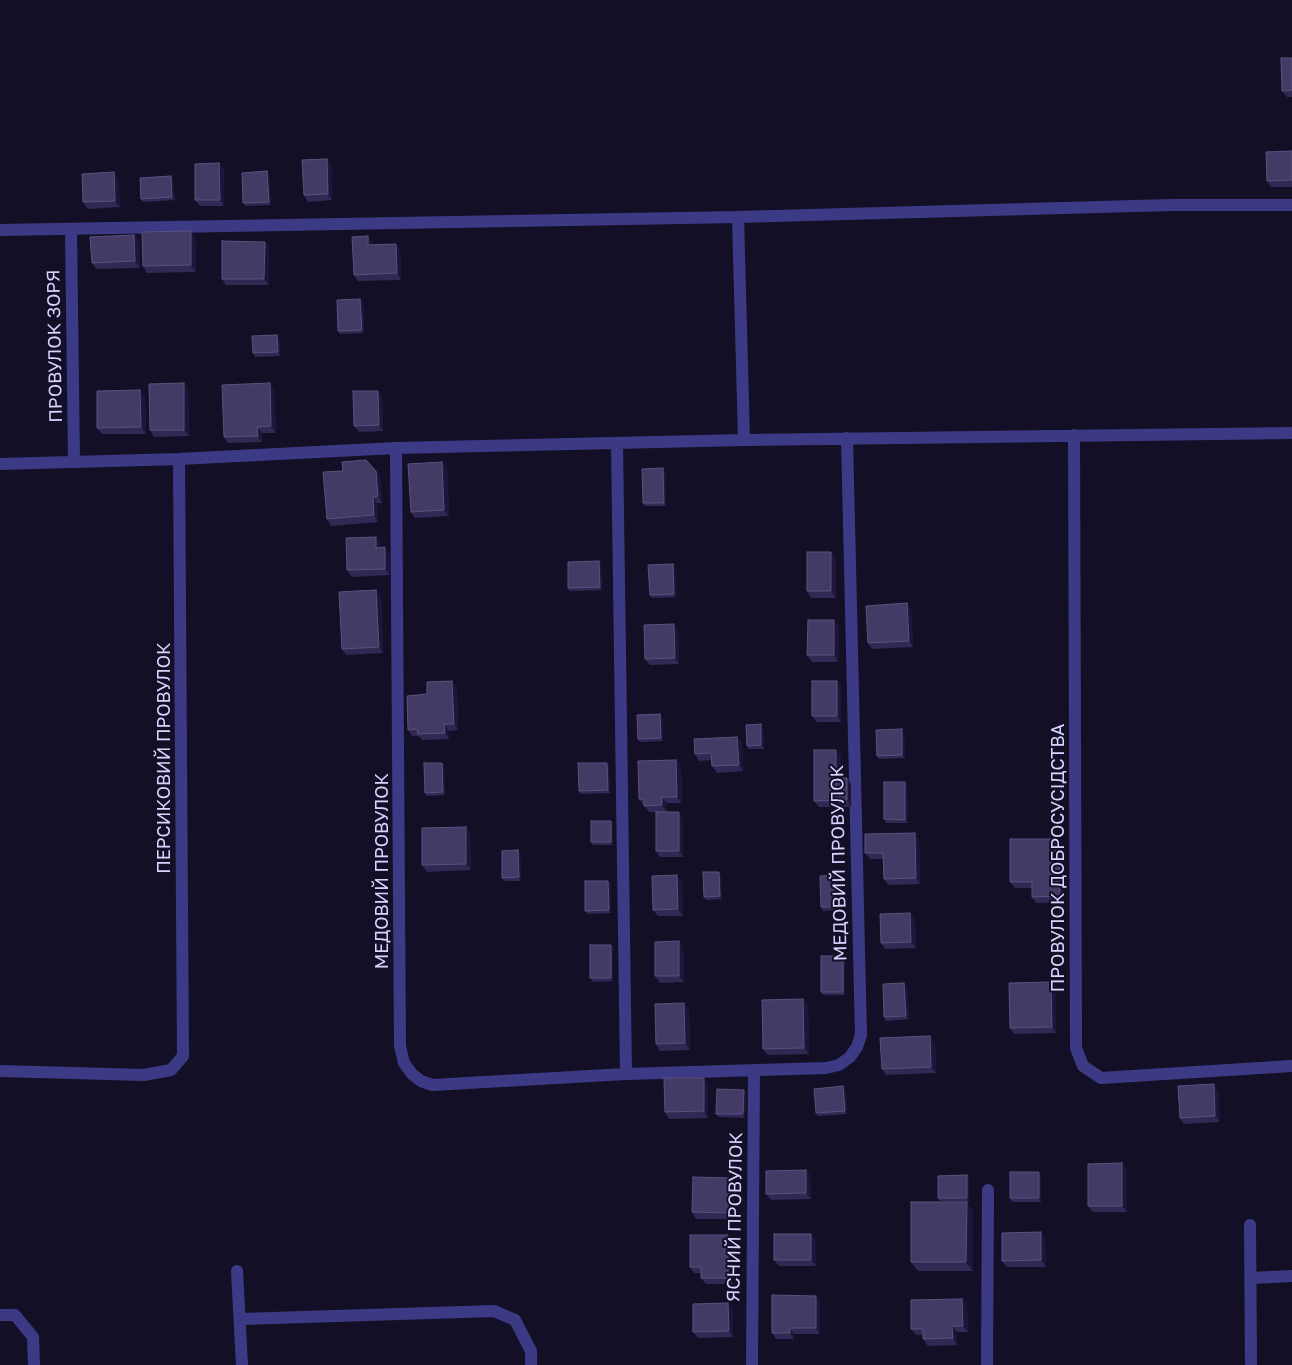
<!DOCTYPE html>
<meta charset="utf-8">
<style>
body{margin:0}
canvas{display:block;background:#130f26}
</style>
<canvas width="1292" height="1365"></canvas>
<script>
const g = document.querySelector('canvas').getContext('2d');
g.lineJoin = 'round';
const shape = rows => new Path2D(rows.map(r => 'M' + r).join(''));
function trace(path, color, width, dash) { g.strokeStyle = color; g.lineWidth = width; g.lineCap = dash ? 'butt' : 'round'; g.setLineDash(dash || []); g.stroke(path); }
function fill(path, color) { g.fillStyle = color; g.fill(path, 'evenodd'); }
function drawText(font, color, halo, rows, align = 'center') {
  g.font = font + ' "Golos Text",sans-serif'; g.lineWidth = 4; g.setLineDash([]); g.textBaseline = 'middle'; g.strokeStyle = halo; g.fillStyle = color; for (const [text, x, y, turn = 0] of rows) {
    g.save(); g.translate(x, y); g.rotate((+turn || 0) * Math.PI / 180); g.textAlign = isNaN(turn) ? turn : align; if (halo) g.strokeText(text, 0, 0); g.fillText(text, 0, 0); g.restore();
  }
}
const minor = shape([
 [738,217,744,440],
 [71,229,74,462],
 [0,230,738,217,1171,205,1292,205],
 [1074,435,1076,1048,1083,1066,1101,1078,1292,1066],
 [617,443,626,1074],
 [396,448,400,1046,404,1063,412,1074,421,1081,432,1085,626,1074,826,1068,839,1065,850,1057,857,1047,861,1035,847,438],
 [0,464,179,459,396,448,744,440,1292,433],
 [0,1071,144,1075,171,1070,183,1056,179,459],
 [1250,1225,1251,1365],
 [237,1271,242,1365],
 [1251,1278,1292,1276],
 [0,1315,15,1315,33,1337,34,1365],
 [241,1319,494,1311,515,1320,531,1351,531,1365],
 [752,1365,754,1070],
 [987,1365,988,1190]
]);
const wall = shape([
 [1292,58,1292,97,1287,97,1282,91],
 [1292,151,1292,187,1271,187,1267,181],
 [327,159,331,165,332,200,308,202,304,195],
 [219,163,224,170,224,206,200,206,195,200],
 [267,171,269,174,271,205,246,206,243,203],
 [114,172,118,179,120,207,88,209,83,202],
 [171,176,173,179,175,200,143,202,141,199],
 [191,231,195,237,196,272,147,273,143,266],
 [134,235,139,241,140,268,96,269,92,263],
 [265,242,269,248,269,285,226,285,222,279],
 [372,242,372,245,400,250,401,280,358,281,354,275],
 [360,299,363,302,364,333,340,334,338,331],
 [277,335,279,338,280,356,255,357,253,353],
 [184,383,188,390,189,436,154,437,150,430],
 [274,390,276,433,262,433,262,442,228,443,224,437],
 [145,396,146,434,102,434,97,428],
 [382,397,383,431,359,432,354,426],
 [442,462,447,469,449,516,415,518,411,512],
 [376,471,380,477,382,503,377,503,378,522,331,526,327,519],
 [666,472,666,506,645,506,643,503],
 [380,543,380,547,389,554,390,575,352,577,347,570],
 [831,552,836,558,836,598,811,598,807,591],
 [599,561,601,564,602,590,570,591,568,588],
 [675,567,676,597,652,598,650,595],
 [376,590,381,596,383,653,346,655,342,649],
 [907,603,911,609,913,647,872,649,868,643],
 [839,626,838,662,812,662,807,655],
 [678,630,679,664,650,665,645,659],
 [837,681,841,687,841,722,817,722,812,716],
 [457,687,458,730,449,731,449,739,422,740,419,736,412,736,408,730,427,694],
 [662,717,663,741,640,742,638,739],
 [763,727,764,749,749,749,747,746],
 [904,733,905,758,879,759,877,756],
 [742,743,743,771,717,773,712,766,712,760,699,761,695,754],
 [841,756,841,778,847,778,851,784,851,807,819,807,814,801],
 [676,760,681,766,682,803,667,803,667,812,649,812,639,799],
 [442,763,445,766,445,795,427,796,425,793],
 [609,766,610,793,581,794,579,791],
 [905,782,907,785,908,823,886,823,884,819],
 [683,818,683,857,660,857,656,851],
 [613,824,613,845,593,845,591,842],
 [466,827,470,833,471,870,427,872,422,865],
 [919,839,920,884,888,885,884,879,883,859,870,859,865,853],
 [1063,845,1064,902,1036,903,1032,897,1032,888,1015,888,1010,882],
 [518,850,520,854,521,881,505,881,502,878],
 [677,875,682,882,683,916,658,916,653,910],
 [721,875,722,899,706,900,704,897],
 [837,879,838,910,823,911,821,907],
 [608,881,611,884,611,913,588,914,585,911],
 [910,913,915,920,916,948,885,949,881,943],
 [679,941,683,948,684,982,660,983,655,976],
 [611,945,613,948,613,981,593,982,590,978],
 [845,959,845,995,823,995,821,992],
 [907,986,909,1019,886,1021,884,1017],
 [1056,989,1056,1033,1014,1034,1010,1028],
 [803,999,808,1006,809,1054,768,1055,763,1049],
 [689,1009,690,1050,660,1051,656,1044],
 [930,1036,935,1043,936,1073,886,1075,882,1069],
 [708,1084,708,1118,669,1119,665,1112],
 [846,1090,847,1114,818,1116,816,1113],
 [1218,1091,1220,1122,1184,1124,1180,1118],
 [746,1093,745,1118,719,1117,716,1114],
 [806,1170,810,1176,811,1199,771,1200,766,1194],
 [1127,1170,1127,1212,1093,1212,1088,1206],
 [967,1175,969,1179,969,1202,940,1201,938,1198],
 [1041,1175,1041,1202,1012,1202,1010,1198],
 [734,1184,734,1219,696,1219,692,1212],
 [973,1211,973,1271,918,1271,911,1262],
 [1041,1232,1045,1239,1046,1267,1007,1267,1002,1261],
 [816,1240,816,1266,779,1266,774,1260],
 [732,1241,733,1284,706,1284,701,1278,701,1273,694,1273,690,1267],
 [962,1299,967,1305,968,1332,957,1332,957,1345,928,1346,923,1339,923,1335,916,1335,911,1329],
 [820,1302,820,1334,794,1334,794,1339,776,1339,772,1333],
 [733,1309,733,1337,698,1338,693,1332]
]);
const shadedWall = shape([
 [327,159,331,165,332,200,328,194],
 [219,163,224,170,224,206,220,200],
 [267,171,269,174,271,205,269,202],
 [114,172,118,179,120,207,115,201],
 [171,176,173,179,175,200,172,197],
 [191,231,195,237,196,272,191,265],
 [134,235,139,241,140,268,135,261],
 [368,236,372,242,373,252,368,245],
 [265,242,269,248,269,285,264,279],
 [396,244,400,250,401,280,397,273],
 [360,299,363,302,364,333,362,330],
 [277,335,279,338,280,356,278,352],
 [184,383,188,390,189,436,184,430],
 [270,383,274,390,276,433,271,426],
 [140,390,145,396,146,434,141,427],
 [378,391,382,397,383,431,379,425],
 [257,427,262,433,262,442,258,436],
 [442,462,447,469,449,516,444,510],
 [663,468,666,472,666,506,664,503],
 [376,471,380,477,382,503,378,496],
 [373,497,377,503,378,522,374,515],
 [376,537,380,543,380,554,376,548],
 [385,547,389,554,390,575,385,569],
 [831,552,836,558,836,598,831,591],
 [599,561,601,564,602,590,600,587],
 [673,564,675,567,676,597,674,594],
 [376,590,381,596,383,653,379,647],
 [907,603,911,609,913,647,909,641],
 [834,620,839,626,838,662,834,655],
 [674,624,678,630,679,664,675,658],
 [452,681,457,687,458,730,454,724],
 [837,681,841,687,841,722,837,716],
 [660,714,662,717,663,741,661,738],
 [444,724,449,731,449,739,445,733],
 [761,724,763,727,764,749,761,745],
 [902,729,904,733,905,758,902,755],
 [737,737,742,743,743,771,739,765],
 [836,750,841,756,841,784,836,778],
 [676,760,681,766,682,803,677,797],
 [442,763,445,766,445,795,443,792],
 [607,763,609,766,610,793,608,790],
 [847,778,851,784,851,807,847,800],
 [905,782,907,785,908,823,905,820],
 [662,797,667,803,667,812,662,805],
 [679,812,683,818,683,857,679,851],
 [611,821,613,824,613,845,611,842],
 [466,827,470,833,471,870,466,864],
 [915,833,919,839,920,884,916,878],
 [1059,839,1063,845,1064,902,1060,896],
 [518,850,520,854,521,881,519,877],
 [719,872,721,875,722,899,720,896],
 [677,875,682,882,683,916,678,909],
 [835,875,837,879,838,910,836,907],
 [608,881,611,884,611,913,609,910],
 [910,913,915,920,916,948,911,942],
 [679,941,683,948,684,982,679,976],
 [611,945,613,948,613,981,611,978],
 [843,956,845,959,845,995,843,992],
 [1051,982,1056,989,1056,1033,1052,1027],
 [904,983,907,986,909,1019,906,1016],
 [803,999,808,1006,809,1054,804,1048],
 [684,1003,689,1009,690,1050,685,1043],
 [930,1036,935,1043,936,1073,931,1067],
 [704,1078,708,1084,708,1118,704,1111],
 [1214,1084,1218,1091,1220,1122,1215,1116],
 [843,1086,846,1090,847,1114,845,1111],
 [744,1090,746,1093,745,1118,743,1114],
 [1122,1163,1127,1170,1127,1212,1122,1206],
 [806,1170,810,1176,811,1199,806,1193],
 [1039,1172,1041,1175,1041,1202,1039,1198],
 [967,1175,969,1179,969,1202,967,1198],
 [730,1178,734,1184,734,1219,729,1213],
 [967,1202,973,1211,973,1271,966,1262],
 [1041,1232,1045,1239,1046,1267,1041,1260],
 [811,1234,816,1240,816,1266,811,1260],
 [728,1235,732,1241,733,1284,728,1278],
 [816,1296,820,1302,820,1334,816,1328],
 [962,1299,967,1305,968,1332,963,1326],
 [728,1303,733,1309,733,1337,729,1331],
 [952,1326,957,1332,957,1345,953,1338],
 [790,1328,794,1334,794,1339,790,1333]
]);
const building = shape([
 [1281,58,1292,58,1292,90,1282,91,1281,58],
 [1292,151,1292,180,1267,181,1266,152,1292,151],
 [327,159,328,194,304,195,302,160,327,159],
 [219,163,220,200,195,200,195,164,219,163],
 [267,171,269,202,243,203,242,173,267,171],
 [114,172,115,201,83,202,82,174,114,172],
 [171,176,172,197,141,199,140,178,171,176],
 [191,231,191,265,143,266,142,232,191,231],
 [134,235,135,261,92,263,90,237,134,235],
 [368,236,368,245,396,244,397,273,354,275,352,237,368,236],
 [222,241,265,242,264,279,222,279,222,241],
 [360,299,362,330,338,331,337,300,360,299],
 [277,335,278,352,253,353,252,336,277,335],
 [184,383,184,430,150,430,149,384,184,383],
 [270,383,271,426,257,427,258,436,224,437,222,385,270,383],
 [140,390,141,427,97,428,97,391,140,390],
 [353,391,378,391,379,425,354,426,353,391],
 [366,460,376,471,378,496,373,497,374,515,327,519,323,472,343,471,342,462,366,460],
 [442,462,444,510,411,512,408,464,442,462],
 [663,468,664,503,643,503,642,469,663,468],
 [376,537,376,548,385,547,385,569,347,570,346,538,376,537],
 [807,552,831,552,831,591,807,591,807,552],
 [599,561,600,587,568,588,568,562,599,561],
 [673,564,674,594,650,595,648,565,673,564],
 [376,590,379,647,342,649,339,592,376,590],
 [907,603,909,641,868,643,866,606,907,603],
 [808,620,834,620,834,655,807,655,808,620],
 [674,624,675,658,645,659,644,625,674,624],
 [452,681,454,724,444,724,445,733,418,734,417,729,408,730,407,696,427,694,427,682,452,681],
 [812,681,837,681,837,716,812,716,812,681],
 [660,714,661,738,638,739,637,715,660,714],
 [761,724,761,745,747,746,746,725,761,724],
 [902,729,902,755,877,756,876,730,902,729],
 [737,737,739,765,712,766,711,753,695,754,694,739,737,737],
 [814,750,836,750,836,778,847,778,847,800,814,801,814,750],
 [676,760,677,797,662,797,662,805,644,806,644,799,639,799,638,761,676,760],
 [424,763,442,763,443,792,425,793,424,763],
 [578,763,607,763,608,790,579,791,578,763],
 [884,782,905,782,905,820,884,819,884,782],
 [656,812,679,812,679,851,656,851,656,812],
 [591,821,611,821,611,842,591,842,591,821],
 [466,827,466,864,422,865,422,828,466,827],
 [915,833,916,878,884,879,883,853,865,853,865,834,915,833],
 [1010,839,1059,839,1060,896,1032,897,1032,882,1010,882,1010,839],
 [518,850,519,877,502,878,502,851,518,850],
 [703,872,719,872,720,896,704,897,703,872],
 [677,875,678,909,653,910,652,876,677,875],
 [835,875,836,907,821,907,820,876,835,875],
 [585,881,608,881,609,910,585,911,585,881],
 [910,913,911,942,881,943,880,914,910,913],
 [679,941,679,976,655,976,655,942,679,941],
 [590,945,611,945,611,978,590,978,590,945],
 [821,956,843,956,843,992,821,992,821,956],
 [1051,982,1052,1027,1010,1028,1009,983,1051,982],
 [904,983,906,1016,884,1017,883,984,904,983],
 [803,999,804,1048,763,1049,762,1000,803,999],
 [684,1003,685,1043,656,1044,655,1004,684,1003],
 [930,1036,931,1067,882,1069,880,1038,930,1036],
 [664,1078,704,1078,704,1111,665,1112,664,1078],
 [1214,1084,1215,1116,1180,1118,1178,1086,1214,1084],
 [843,1086,845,1111,816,1113,814,1089,843,1086],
 [717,1089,744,1090,743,1114,716,1114,717,1089],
 [1122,1163,1122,1206,1088,1206,1088,1164,1122,1163],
 [806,1170,806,1193,766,1194,766,1171,806,1170],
 [1010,1172,1039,1172,1039,1198,1010,1198,1010,1172],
 [967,1175,967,1198,938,1198,938,1176,967,1175],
 [693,1177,730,1178,729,1213,692,1212,693,1177],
 [911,1202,967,1202,966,1262,911,1262,911,1202],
 [1041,1232,1041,1260,1002,1261,1002,1233,1041,1232],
 [774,1234,811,1234,811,1260,774,1260,774,1234],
 [690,1235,728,1235,728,1278,701,1278,701,1267,690,1267,690,1235],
 [772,1295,816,1296,816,1328,790,1328,790,1333,772,1333,772,1295],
 [962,1299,963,1326,952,1326,953,1338,923,1339,923,1329,911,1329,911,1300,962,1299],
 [728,1303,729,1331,693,1332,693,1304,728,1303]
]);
const streetNames = [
 ["ПРОВУЛОК ЗОРЯ",55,346,-91],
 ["ПЕРСИКОВИЙ ПРОВУЛОК",164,758,-90],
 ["ПРОВУЛОК ДОБРОСУСІДСТВА",1058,858,-90],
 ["МЕДОВИЙ ПРОВУЛОК",839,863,-91],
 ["МЕДОВИЙ ПРОВУЛОК",382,871,-90],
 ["ЯСНИЙ ПРОВУЛОК",735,1217,-89]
];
trace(minor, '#3d3a85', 12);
fill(wall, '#312854');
fill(shadedWall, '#1d163a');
fill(building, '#433a66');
trace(building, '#5a527e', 1);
drawText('18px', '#d9d4ff', '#130f26', streetNames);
</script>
